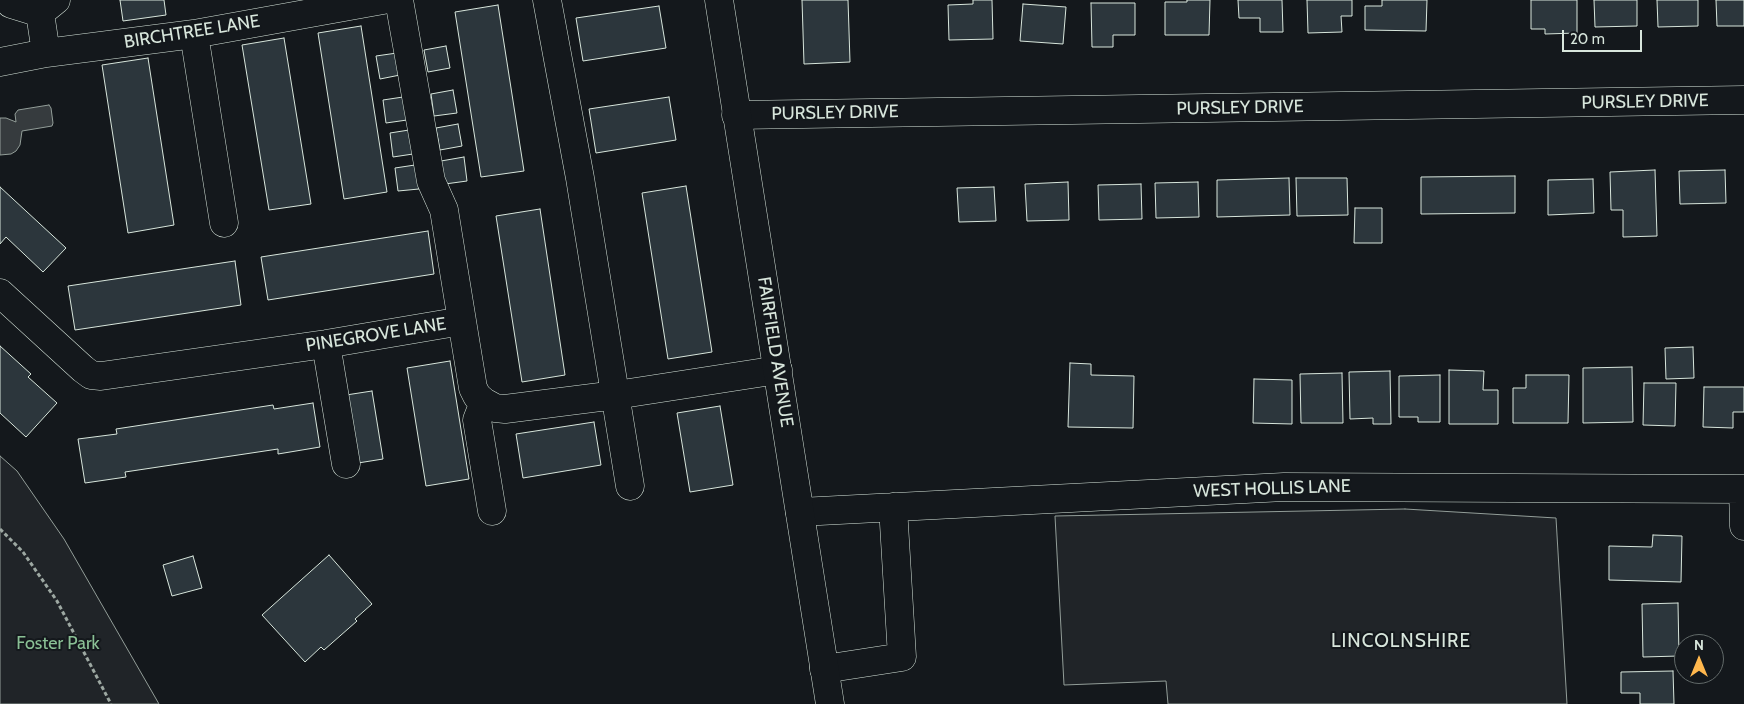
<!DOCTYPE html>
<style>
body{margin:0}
#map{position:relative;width:1744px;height:704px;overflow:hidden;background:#14181c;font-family:Cabin,sans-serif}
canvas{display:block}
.north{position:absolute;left:1674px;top:634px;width:50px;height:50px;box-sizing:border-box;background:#14181c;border:1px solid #626a69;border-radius:50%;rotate:0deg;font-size:14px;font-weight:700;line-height:20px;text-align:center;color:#d8e6dc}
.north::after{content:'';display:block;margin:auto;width:18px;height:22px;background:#ffb74d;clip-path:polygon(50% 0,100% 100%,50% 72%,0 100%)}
.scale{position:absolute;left:1562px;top:30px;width:80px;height:22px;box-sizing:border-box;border:2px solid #d8e6dc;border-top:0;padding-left:6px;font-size:15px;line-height:18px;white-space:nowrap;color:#d8e6dc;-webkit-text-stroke:4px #14181c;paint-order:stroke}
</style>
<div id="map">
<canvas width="1744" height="704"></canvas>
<div class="north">N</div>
<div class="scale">20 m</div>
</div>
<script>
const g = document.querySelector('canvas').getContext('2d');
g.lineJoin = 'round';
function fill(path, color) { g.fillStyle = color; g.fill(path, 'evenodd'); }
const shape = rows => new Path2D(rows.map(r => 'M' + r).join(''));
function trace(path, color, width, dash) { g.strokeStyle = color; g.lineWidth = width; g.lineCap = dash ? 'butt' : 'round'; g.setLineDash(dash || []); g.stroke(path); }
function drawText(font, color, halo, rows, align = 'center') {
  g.font = font + ' Cabin,sans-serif'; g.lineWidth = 4; g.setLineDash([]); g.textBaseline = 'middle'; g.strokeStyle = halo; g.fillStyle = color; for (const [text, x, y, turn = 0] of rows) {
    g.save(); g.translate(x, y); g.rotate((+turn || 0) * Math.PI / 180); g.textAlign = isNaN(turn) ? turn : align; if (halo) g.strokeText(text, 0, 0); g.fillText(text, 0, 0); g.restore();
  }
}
const green = shape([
 [0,456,17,471,64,539,159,704,0,704,0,456],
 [1405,509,1556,518,1567,704,1168,704,1166,681,1064,685,1055,516,1405,509]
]);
const water = shape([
 [49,105,51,108,53,123,52,126,22,131,20,145,16,151,11,154,0,155,0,118,6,118,16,122,15,114,18,110,49,105]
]);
const building = shape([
 [120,0,164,0,166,15,123,21,120,0],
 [802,0,848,0,850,62,804,64,802,0],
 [973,0,992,0,993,39,949,40,948,5,973,4,973,0],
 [1187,0,1210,0,1209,35,1165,35,1165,2,1187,2,1187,0],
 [1238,0,1282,0,1283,32,1260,32,1260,18,1239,18,1238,0],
 [1307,0,1352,0,1352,16,1341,16,1342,32,1308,33,1307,0],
 [1382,0,1427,0,1426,31,1365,30,1365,6,1382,6,1382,0],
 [1531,0,1577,0,1577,33,1545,34,1545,29,1531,29,1531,0],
 [1594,0,1637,0,1637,26,1595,27,1594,0],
 [1657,0,1698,0,1698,26,1658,27,1657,0],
 [1716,0,1744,0,1744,26,1717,26,1716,0],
 [1091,3,1135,3,1135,35,1113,35,1113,47,1092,47,1091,3],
 [1023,4,1066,7,1063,44,1020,41,1023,4],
 [498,5,524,171,481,177,455,12,498,5],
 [659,6,666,48,583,61,576,18,659,6],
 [361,26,387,192,344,199,318,33,361,26],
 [284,38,311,204,269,210,242,45,284,38],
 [446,46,450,68,428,72,424,50,446,46],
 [397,53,400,75,380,79,376,56,397,53],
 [148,58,174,225,128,233,102,65,148,58],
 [453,90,457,113,434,116,431,94,453,90],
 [403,97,407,120,386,123,383,100,403,97],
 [669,97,676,140,596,153,589,109,669,97],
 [458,124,462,146,440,150,436,128,458,124],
 [409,130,413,154,393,157,390,133,409,130],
 [464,157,467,181,445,184,441,161,464,157],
 [415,165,419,189,398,191,395,168,415,165],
 [1655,170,1657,236,1623,237,1623,210,1611,210,1610,172,1655,170],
 [1725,170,1726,203,1680,204,1679,171,1725,170],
 [1515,176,1515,213,1421,214,1421,177,1515,176],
 [1289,178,1290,215,1217,217,1217,180,1289,178],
 [1296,178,1347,178,1348,215,1297,216,1296,178],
 [1593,179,1594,213,1548,215,1548,180,1593,179],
 [1068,182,1069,220,1027,221,1025,184,1068,182],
 [1198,182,1199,217,1156,218,1155,183,1198,182],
 [1141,184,1142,219,1099,220,1098,185,1141,184],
 [686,186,712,352,668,359,642,193,686,186],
 [0,187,66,248,43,272,6,237,0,244,0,187],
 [994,187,996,221,959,222,957,188,994,187],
 [1355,208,1382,208,1382,243,1354,243,1355,208],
 [540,209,565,375,522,382,496,216,540,209],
 [428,231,434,274,268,300,261,257,428,231],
 [235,261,241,305,75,330,68,286,235,261],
 [0,346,31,374,28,377,57,403,26,437,0,413,0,346],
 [1693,347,1694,378,1666,379,1665,348,1693,347],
 [450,361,469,479,426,486,407,368,450,361],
 [1070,363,1091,364,1091,375,1134,376,1133,428,1068,427,1070,363],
 [1632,367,1633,422,1583,423,1583,368,1632,367],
 [1449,370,1484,371,1483,390,1498,390,1498,424,1449,424,1449,370],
 [1390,371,1391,424,1373,424,1373,418,1350,419,1349,372,1390,371],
 [1342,373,1343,423,1301,423,1300,374,1342,373],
 [1440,375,1440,422,1418,422,1418,417,1399,417,1399,376,1440,375],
 [1526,375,1569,375,1568,423,1513,423,1513,388,1526,388,1526,375],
 [1254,379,1292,380,1292,424,1253,423,1254,379],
 [1644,383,1676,383,1675,426,1643,425,1644,383],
 [1704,387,1744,387,1744,412,1733,412,1733,428,1703,427,1704,387],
 [372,391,383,459,358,463,346,395,372,391],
 [313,403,320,447,278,454,278,449,125,472,126,477,85,483,78,439,117,434,116,429,273,405,274,409,313,403],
 [720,406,733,485,690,492,677,413,720,406],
 [594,422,601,465,523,478,516,434,594,422],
 [1653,535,1682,536,1681,582,1609,580,1609,546,1652,547,1653,535],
 [329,555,372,604,355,619,357,621,324,650,321,647,305,662,262,615,329,555],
 [193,556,202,588,172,596,163,565,193,556],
 [1678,603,1679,656,1643,657,1642,604,1678,603],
 [1673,671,1674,704,1640,704,1640,693,1621,693,1621,672,1673,671]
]);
const path = shape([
 [0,529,23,552,57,601,111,704]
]);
const minor = shape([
 [10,0,11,4,40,13],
 [399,0,431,181,444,210,462,321],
 [547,0,580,178,630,486],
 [194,34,224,223],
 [46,53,40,13,56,0],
 [0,62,46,53,194,34,383,0],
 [736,115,1744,100],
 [0,293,83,369,91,375,101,376,326,344,462,321,473,388,477,396,484,402,495,408,505,409,616,395,778,370],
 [326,344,346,464],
 [484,402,477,420,492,511],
 [1743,489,1744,526],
 [800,512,1284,487,1744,489],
 [824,669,902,657,893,507]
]);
const major = shape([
 [719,0,830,704]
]);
const streetNames = [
 ["BIRCHTREE LANE",192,32,-9],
 ["PURSLEY DRIVE",1645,102,-1],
 ["PURSLEY DRIVE",1240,108,-1],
 ["PURSLEY DRIVE",835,113,-1],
 ["PINEGROVE LANE",376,335,-9],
 ["FAIRFIELD AVENUE",775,352,81],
 ["WEST HOLLIS LANE",1272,489,-2]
];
const parkNames = [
 ["Foster Park",58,644]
];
const neighbourhoodNames = [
 ["LINCOLNSHIRE",1401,641]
];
fill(green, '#202428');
trace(green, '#939e99', 1);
fill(water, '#363b3e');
trace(water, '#939e99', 1);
fill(building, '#2c363c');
trace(building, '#d8e6dc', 1);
trace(minor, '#d8e6dc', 29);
trace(major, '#d8e6dc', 29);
trace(path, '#9da8a2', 3, [4, 2.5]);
trace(minor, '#14181c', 28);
trace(major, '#14181c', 28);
drawText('18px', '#d8e6dc', '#14181c', streetNames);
drawText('18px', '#8ac095', '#14181c', parkNames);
g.letterSpacing = '1px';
drawText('19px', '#d8e6dc', '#14181c', neighbourhoodNames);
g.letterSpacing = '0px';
</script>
